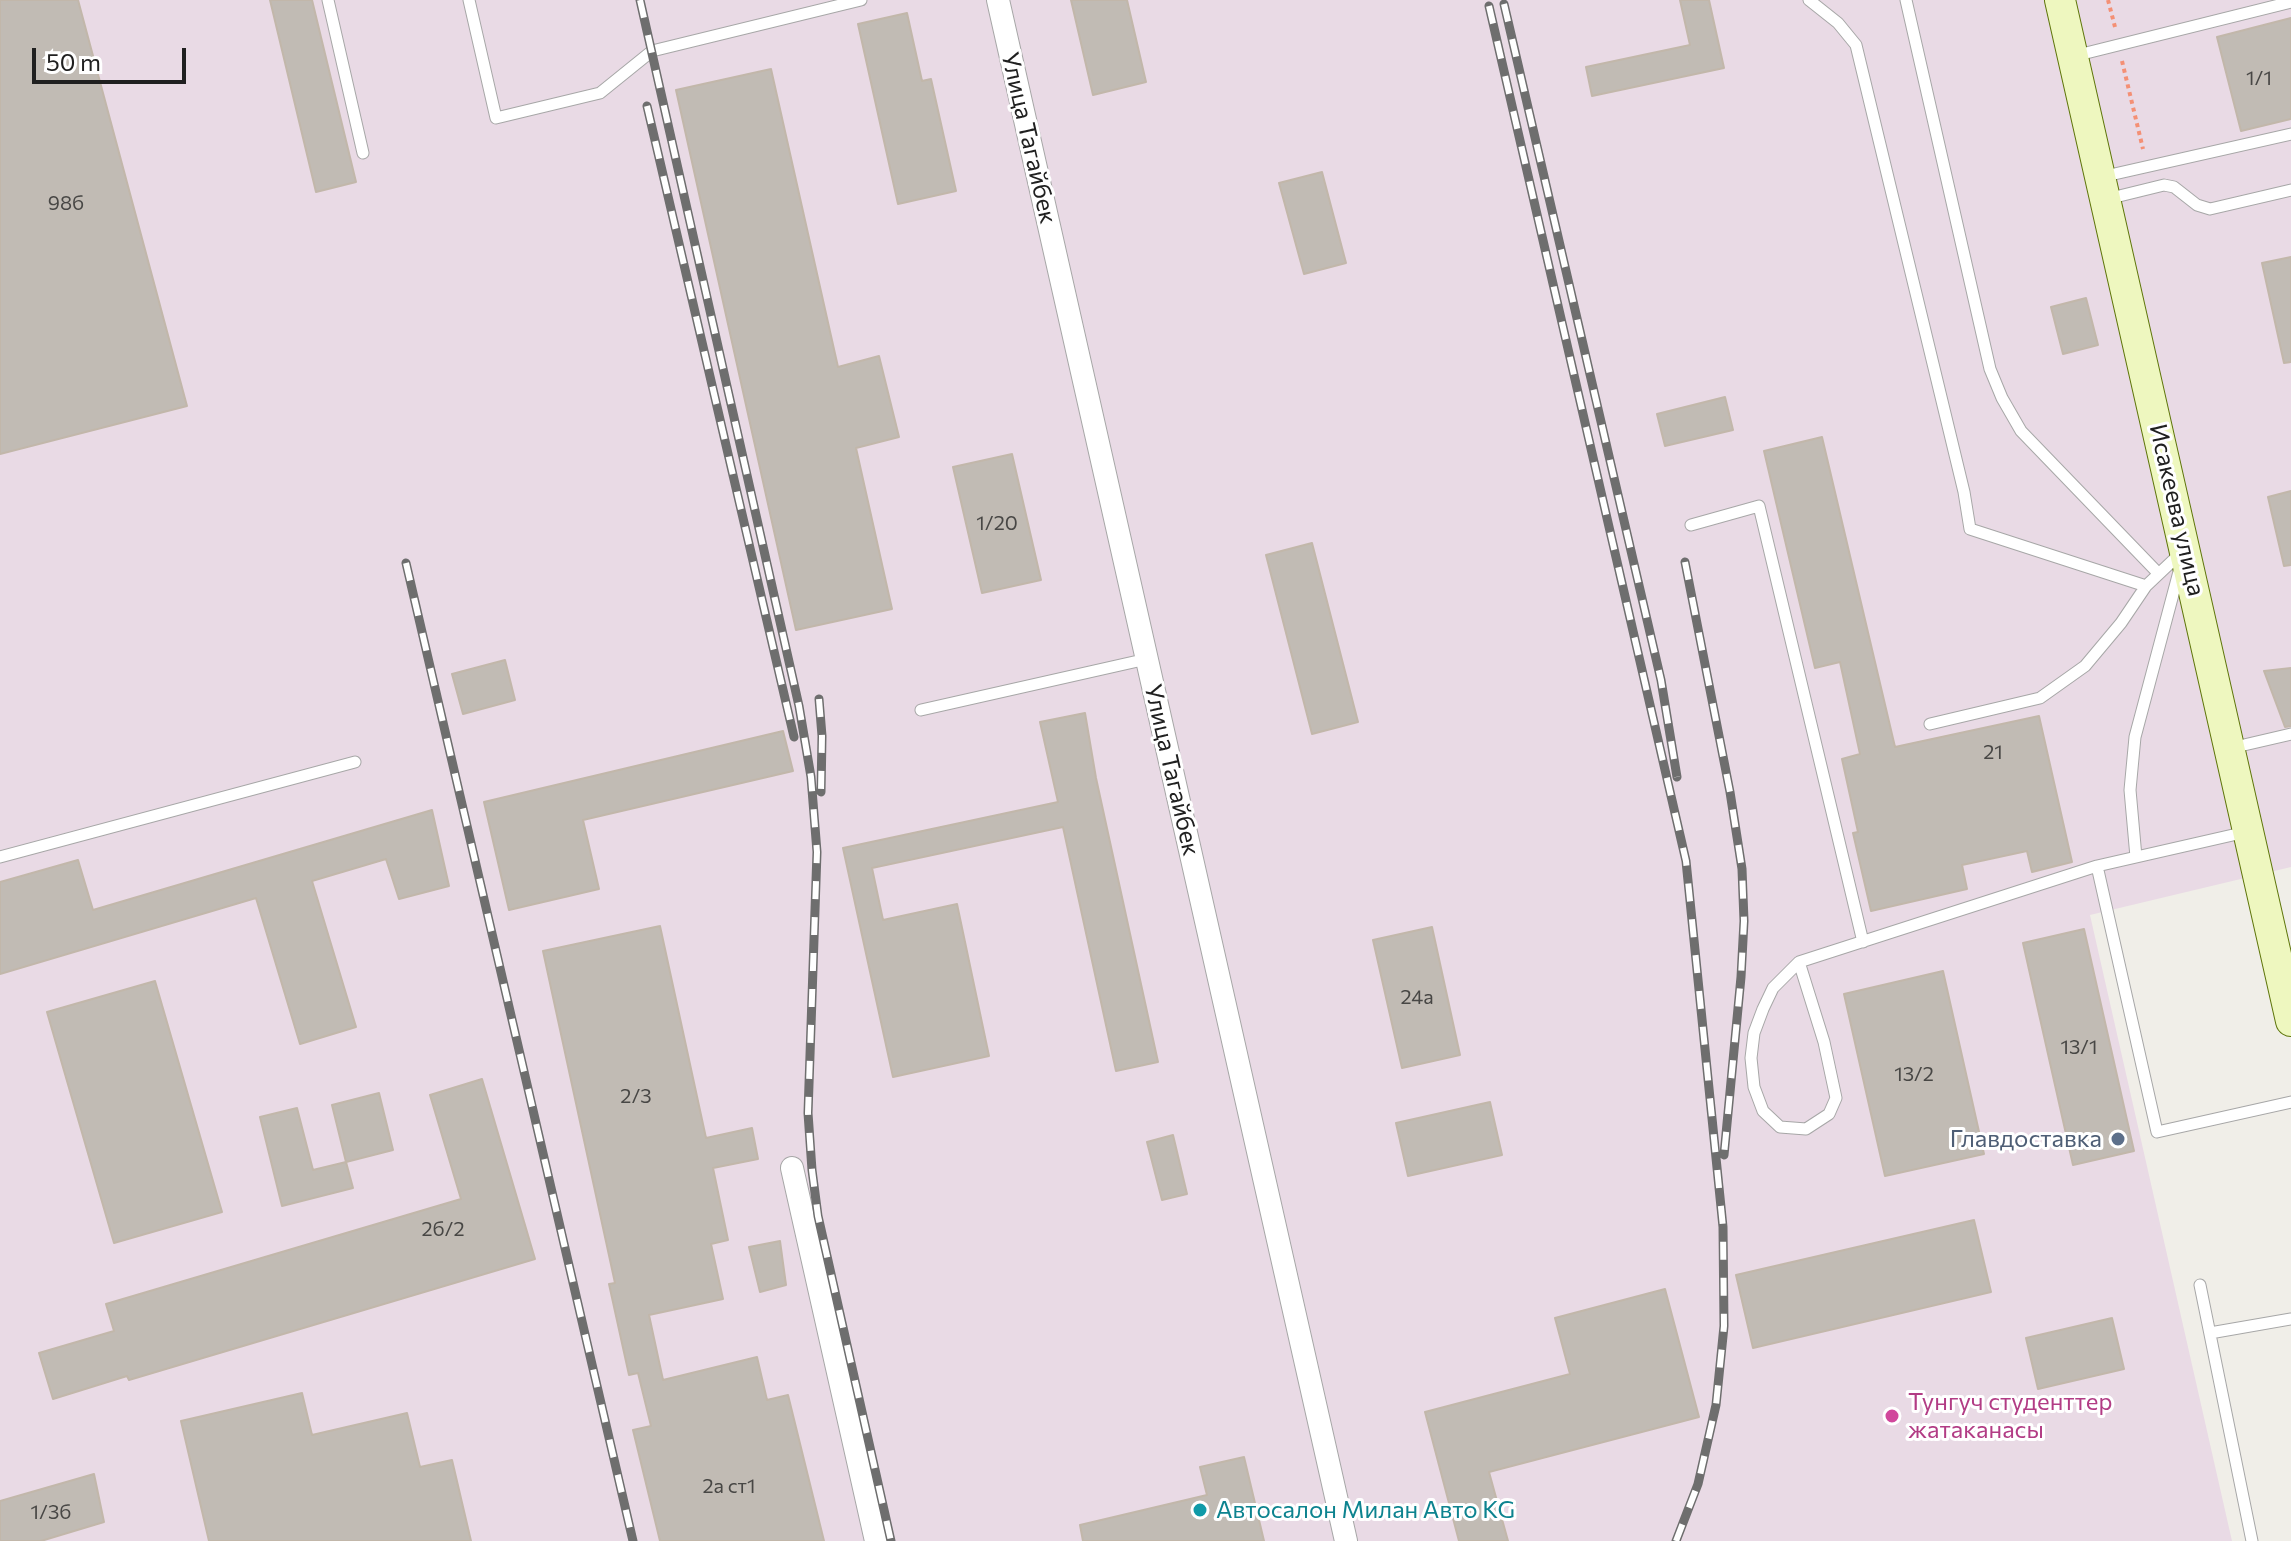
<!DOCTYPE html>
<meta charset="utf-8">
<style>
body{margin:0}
#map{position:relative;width:2291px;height:1541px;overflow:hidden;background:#f0eee8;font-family:Commissioner,sans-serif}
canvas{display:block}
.scale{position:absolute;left:32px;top:48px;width:154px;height:36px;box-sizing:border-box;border:4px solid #202020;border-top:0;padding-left:10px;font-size:24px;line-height:28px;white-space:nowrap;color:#202020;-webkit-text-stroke:6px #fff;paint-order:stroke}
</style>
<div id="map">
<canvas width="2291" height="1541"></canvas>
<div class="scale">50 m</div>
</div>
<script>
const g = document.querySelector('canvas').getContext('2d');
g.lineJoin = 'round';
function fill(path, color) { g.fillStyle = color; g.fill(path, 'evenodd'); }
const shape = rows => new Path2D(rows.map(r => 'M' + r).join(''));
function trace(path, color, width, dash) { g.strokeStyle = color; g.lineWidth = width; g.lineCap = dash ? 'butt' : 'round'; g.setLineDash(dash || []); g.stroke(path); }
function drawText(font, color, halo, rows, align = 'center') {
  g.font = font + ' Commissioner,sans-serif'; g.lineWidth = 6; g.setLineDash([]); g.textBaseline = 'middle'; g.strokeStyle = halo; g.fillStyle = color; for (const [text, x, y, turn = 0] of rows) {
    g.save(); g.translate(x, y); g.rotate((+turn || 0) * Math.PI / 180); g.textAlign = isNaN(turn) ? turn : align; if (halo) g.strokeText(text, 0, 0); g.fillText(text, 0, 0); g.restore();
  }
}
const industrial = shape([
 [0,0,2291,0,2291,867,2090,915,2232,1541,0,1541]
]);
const building = shape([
 [0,0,78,0,187,406,0,454,0,0],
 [270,0,312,0,356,182,316,192,270,0],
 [1071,0,1127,0,1146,82,1093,95,1071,0],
 [1680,0,1709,0,1724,68,1592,96,1586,67,1690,45,1680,0],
 [907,13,922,81,931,79,956,191,898,204,858,24,907,13],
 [2291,18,2291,119,2241,131,2217,37,2291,18],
 [771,69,838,367,879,356,899,437,856,448,892,609,796,630,676,90,771,69],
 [1322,172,1346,263,1304,274,1279,183,1322,172],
 [2291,257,2291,362,2284,363,2262,263,2291,257],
 [2086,298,2098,345,2063,354,2051,307,2086,298],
 [1725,397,1733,430,1665,446,1657,414,1725,397],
 [1822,437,1895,747,2039,716,2072,862,2032,872,2027,851,1962,865,1967,889,1871,911,1853,833,1858,832,1842,759,1860,754,1840,662,1815,668,1764,451,1822,437],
 [1012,454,1041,580,982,593,953,467,1012,454],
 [2291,491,2291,565,2284,566,2268,497,2291,491],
 [1312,543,1358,722,1312,734,1266,555,1312,543],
 [505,660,515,700,463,714,452,674,505,660],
 [2291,668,2291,726,2285,727,2264,671,2291,668],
 [1085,713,1096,778,1158,1062,1116,1071,1063,827,872,868,883,920,957,904,989,1056,893,1077,843,848,1058,802,1040,722,1085,713],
 [783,731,793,771,583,820,599,889,509,910,484,802,783,731],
 [432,810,449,886,399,899,386,859,312,881,356,1027,300,1044,256,898,0,974,0,882,78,860,93,910,432,810],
 [660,926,706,1138,752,1128,758,1159,713,1168,728,1240,711,1244,723,1299,649,1315,663,1380,757,1357,767,1400,788,1395,824,1541,660,1541,633,1430,651,1426,638,1373,629,1375,609,1284,615,1283,543,951,660,926],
 [1432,927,1460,1055,1402,1068,1373,940,1432,927],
 [2084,929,2134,1151,2073,1165,2023,943,2084,929],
 [1943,971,1984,1154,1885,1176,1844,994,1943,971],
 [155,981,222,1212,114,1243,47,1012,155,981],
 [482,1079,535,1259,129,1380,127,1376,53,1399,39,1353,114,1331,106,1304,461,1199,430,1095,482,1079],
 [379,1093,393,1150,346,1162,332,1105,379,1093],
 [1490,1102,1502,1155,1408,1176,1396,1123,1490,1102],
 [297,1108,313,1170,346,1162,353,1188,282,1206,260,1117,297,1108],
 [1173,1135,1187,1194,1162,1200,1147,1142,1173,1135],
 [1974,1220,1991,1292,1753,1348,1736,1275,1974,1220],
 [780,1241,786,1285,760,1292,749,1247,780,1241],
 [1665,1289,1699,1417,1489,1472,1508,1541,1459,1541,1425,1412,1570,1374,1555,1318,1665,1289],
 [2112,1318,2124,1369,2038,1389,2026,1338,2112,1318],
 [302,1393,312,1435,407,1413,420,1467,452,1460,471,1541,209,1541,181,1421,302,1393],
 [1244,1457,1264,1541,1083,1541,1080,1525,1207,1495,1200,1467,1244,1457],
 [94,1474,104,1522,41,1541,0,1541,0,1501,94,1474]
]);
const path = shape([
 [2108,0,2115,27],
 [2122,61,2143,149]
]);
const lane = shape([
 [328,0,363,153],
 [469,0,496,118,600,93,652,51,861,0],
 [1809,0,1838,23,1856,45,1964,492,1970,529,2146,586,2183,551],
 [1906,0,1990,369,2002,398,2021,431,2158,573],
 [2074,56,2291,2],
 [2101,177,2291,134],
 [2107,199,2164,185,2174,187,2197,205,2210,209,2291,190],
 [1691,525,1759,506,1863,942],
 [921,710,1147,659],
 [1930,724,2040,698,2085,666,2121,623,2146,586],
 [2231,748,2291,734],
 [2246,832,2097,866,2157,1132,2291,1102],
 [0,857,355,762],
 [2136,857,2130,790,2135,737,2180,568],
 [1799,962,1773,988,1763,1009,1754,1033,1751,1058,1754,1087,1763,1111,1780,1127,1806,1129,1829,1114,1836,1098,1824,1042,1799,962,2097,866],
 [2200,1285,2252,1541],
 [2210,1333,2291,1319]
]);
const street = shape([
 [998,0,1346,1541],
 [792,1168,876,1541]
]);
const secondary = shape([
 [2060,0,2291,1021]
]);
const rail = shape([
 [640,0,799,706,811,777,817,852,808,1113,812,1170,818,1216,891,1541],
 [1504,4,1661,680,1677,777],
 [1489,6,1686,861,1723,1227,1724,1326,1716,1405,1698,1484,1676,1541],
 [647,106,794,737],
 [1685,562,1730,792,1742,869,1744,921,1741,977,1724,1155],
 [406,563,633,1541],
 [819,699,822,736,821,792]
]);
const markers = [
 [2118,1139,8,"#5c6f8a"],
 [1892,1416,8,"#d1479c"],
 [1200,1510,8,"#0f9aa8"]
];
const numberNames = [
 ["1/1",2259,78],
 ["98б",66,203],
 ["1/20",997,523],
 ["21",1993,752],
 ["24а",1417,997],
 ["13/1",2079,1047],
 ["13/2",1914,1074],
 ["2/3",636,1096],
 ["2б/2",443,1229],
 ["2а ст1",729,1486],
 ["1/3б",51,1512]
];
const streetNames = [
 ["Улица Тагайбек",1029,138,77],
 ["Исакеева улица",2177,510,77],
 ["Улица Тагайбек",1172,770,77]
];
const serviceNames = [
 ["Главдоставка",2102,1139]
];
const hotelNames = [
 ["Тунгуч студенттер",1908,1402],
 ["жатаканасы",1908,1430]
];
const cultureNames = [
 ["Автосалон Милан Авто KG",1216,1510]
];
fill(industrial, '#e9dae5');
fill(building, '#c1bbb4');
trace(building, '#c2b7aa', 2);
trace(lane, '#a7a7a7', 13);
trace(street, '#a7a7a7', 24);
trace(secondary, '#5e750a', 32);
trace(path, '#f49075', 4, [4, 4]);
trace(lane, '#fff', 11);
trace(street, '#fff', 22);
trace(secondary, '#eef7bf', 30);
trace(rail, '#6e6e6e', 9);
trace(rail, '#fff', 6, [18]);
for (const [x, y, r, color] of markers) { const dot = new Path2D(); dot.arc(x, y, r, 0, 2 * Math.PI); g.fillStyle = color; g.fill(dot); trace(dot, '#fff', 3); }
drawText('20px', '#484745', null, numberNames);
drawText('24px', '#202020', '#fff', streetNames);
drawText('24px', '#4e5e75', '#fff', serviceNames, 'right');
drawText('24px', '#b23c85', '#fff', hotelNames, 'left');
drawText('24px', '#0d838f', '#fff', cultureNames, 'left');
</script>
